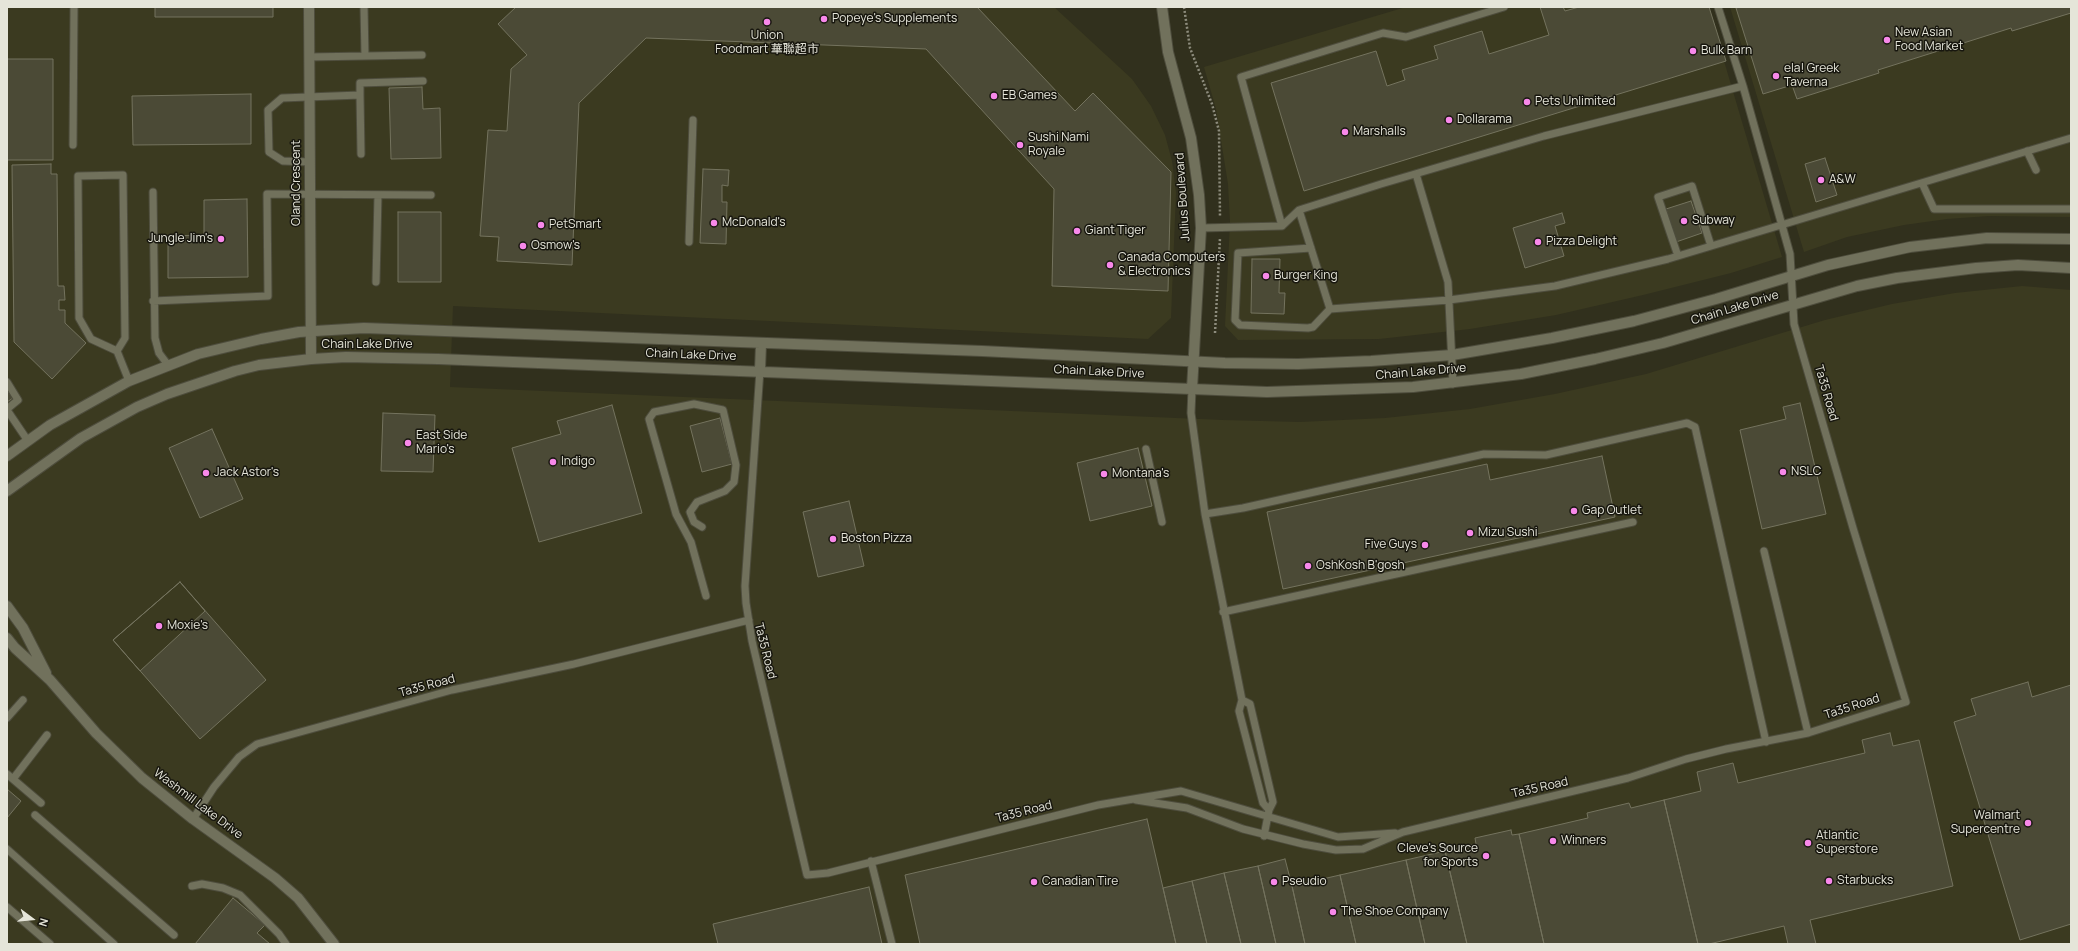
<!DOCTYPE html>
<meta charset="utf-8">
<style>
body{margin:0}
#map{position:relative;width:2078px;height:951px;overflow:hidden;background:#31301d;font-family:Manrope,sans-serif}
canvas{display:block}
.frame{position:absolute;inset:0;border:8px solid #e5e5d9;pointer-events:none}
.north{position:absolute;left:12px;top:899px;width:40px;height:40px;-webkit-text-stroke:3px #18170f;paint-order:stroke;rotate:106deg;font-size:11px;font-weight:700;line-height:16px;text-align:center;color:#e5e5d9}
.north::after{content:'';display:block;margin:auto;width:14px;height:18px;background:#e5e5d9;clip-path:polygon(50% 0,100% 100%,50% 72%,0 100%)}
</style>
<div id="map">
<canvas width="2078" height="951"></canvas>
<div class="frame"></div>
<div class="north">N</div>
</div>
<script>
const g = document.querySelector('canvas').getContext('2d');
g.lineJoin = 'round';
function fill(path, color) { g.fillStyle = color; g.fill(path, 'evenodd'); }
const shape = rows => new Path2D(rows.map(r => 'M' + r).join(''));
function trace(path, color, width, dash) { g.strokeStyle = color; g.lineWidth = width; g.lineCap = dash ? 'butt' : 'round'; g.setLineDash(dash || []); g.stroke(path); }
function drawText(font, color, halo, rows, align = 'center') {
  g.font = font + ' Manrope,"Noto Sans SC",sans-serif'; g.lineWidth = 3; g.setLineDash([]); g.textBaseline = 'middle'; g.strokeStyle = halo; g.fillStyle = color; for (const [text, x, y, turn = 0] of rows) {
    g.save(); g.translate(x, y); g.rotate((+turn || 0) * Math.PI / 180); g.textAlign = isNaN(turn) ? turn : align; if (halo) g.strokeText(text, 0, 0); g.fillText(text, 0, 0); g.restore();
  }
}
const built = shape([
 [7,7,1054,7,1132,79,1151,106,1165,135,1172,161,1176,193,1171,318,1148,339,453,306,450,387,1223,420,1300,422,1385,418,1470,409,1555,394,1646,374,1825,320,1892,304,1955,293,2022,286,2071,290,2071,944,7,944],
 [1406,7,1708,7,1782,257,1731,273,1643,295,1556,315,1470,329,1379,339,1238,340,1225,326,1230,222,1228,184,1216,109,1204,67],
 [1730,7,2071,7,2071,217,1989,216,1947,219,1904,225,1847,237,1804,252]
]);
const building = shape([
 [155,7,273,7,273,17,155,17,155,7],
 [516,7,977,7,1075,111,1093,93,1171,172,1168,291,1052,286,1054,189,926,49,646,38,579,103,572,265,497,261,499,237,480,236,488,130,507,131,511,69,527,55,498,24,516,7],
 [1540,7,1563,7,1565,11,1579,7,1709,7,1726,61,1304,191,1271,83,1376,51,1387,86,1405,80,1402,70,1438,59,1434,46,1482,31,1489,54,1549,35,1540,7],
 [1740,7,2071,7,2071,13,2012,31,2011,28,1878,70,1879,73,1797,99,1792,85,1763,94,1736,8,1740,7],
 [7,59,53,59,53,160,7,160,7,59],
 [422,87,423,109,440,108,441,158,391,159,389,88,422,87],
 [251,94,251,144,133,145,132,96,251,94],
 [1825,158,1837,195,1816,202,1805,164,1825,158],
 [51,164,51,174,57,174,58,286,64,286,65,300,59,300,59,310,65,310,65,323,86,343,52,379,14,342,12,165,51,164],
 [703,169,729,170,728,186,722,185,722,202,727,202,726,244,700,243,703,169],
 [247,199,248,277,168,278,168,236,204,235,204,200,247,199],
 [1691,201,1702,233,1676,242,1666,209,1691,201],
 [398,212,441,212,441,282,398,282,398,212],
 [1562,213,1565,223,1555,226,1564,256,1525,268,1513,228,1562,213],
 [1252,259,1280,259,1279,293,1285,293,1284,314,1251,313,1252,259],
 [7,390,13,398,7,402,7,390],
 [1800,403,1826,514,1762,529,1740,430,1786,419,1783,407,1800,403],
 [612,405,642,513,539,542,512,448,561,434,557,421,612,405],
 [383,413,435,415,433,472,381,471,383,413],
 [720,418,732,464,702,472,690,426,720,418],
 [212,429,243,499,200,518,169,448,212,429],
 [1138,448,1152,506,1090,521,1077,463,1138,448],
 [1602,456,1615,517,1283,589,1267,512,1487,464,1490,480,1602,456],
 [849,501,864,566,818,577,803,512,849,501],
 [180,582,266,680,200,739,113,640,180,582],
 [180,582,205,611,140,671,113,640,180,582],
 [2028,682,2032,697,2071,685,2071,924,2020,940,1954,722,1976,715,1971,699,2028,682],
 [1890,733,1893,746,1919,740,1953,886,1810,920,1816,944,1788,944,1784,926,1709,944,1698,944,1664,800,1701,791,1697,772,1733,763,1738,783,1865,753,1862,740,1890,733],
 [7,789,21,801,7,818,7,789],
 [1664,800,1698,944,1544,944,1519,834,1588,818,1587,813,1629,803,1631,808,1664,800],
 [1147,819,1176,944,920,944,905,875,1147,819],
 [1511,830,1512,835,1519,834,1544,944,1467,944,1445,851,1476,844,1475,838,1511,830],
 [1445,851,1467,944,1425,944,1406,860,1445,851],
 [1285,859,1292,886,1305,944,1276,944,1258,866,1285,859],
 [1406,860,1425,944,1356,944,1340,875,1406,860],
 [1258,866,1276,944,1241,944,1224,873,1258,866],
 [1224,873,1241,944,1207,944,1192,881,1224,873],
 [1340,875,1356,944,1305,944,1292,886,1340,875],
 [1192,881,1207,944,1176,944,1163,888,1192,881],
 [869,887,882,944,718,944,713,924,869,887],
 [233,898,265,925,257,933,270,944,195,944,233,898]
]);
const path = shape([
 [1184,7,1190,48,1212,104,1219,131,1220,217],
 [1215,333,1220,238]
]);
const lane = shape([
 [364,7,365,56],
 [309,57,422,55],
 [360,95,360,83,423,81],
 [73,145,74,7],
 [2027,151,2036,170],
 [310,162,283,161,269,152,268,110,282,98,360,95,361,154],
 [1416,174,1448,282,1453,384],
 [1922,183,1934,209,2071,209],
 [153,192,155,338,159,353,168,365],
 [1299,210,1330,309,1449,300,1555,286,1668,259,2071,138],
 [1282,226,1241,77,1383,33,1406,37,1504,7],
 [1201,228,1282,226,1299,210,1381,184,1544,136,1743,86],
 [689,242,693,120],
 [1311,248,1238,253,1235,320,1240,325,1308,328,1313,327,1330,309],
 [1678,256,1658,197,1692,186,1711,246],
 [376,282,378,195],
 [153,301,268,296,267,194,431,195],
 [117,351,125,338,123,175,78,176,79,318,91,339,117,351,129,381],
 [760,370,745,586,746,603,752,641,807,875,828,873,1098,805,1181,791,1338,837,1395,833],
 [7,382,18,400,7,409],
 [1192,389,1191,413,1205,514,1242,700,1239,711,1263,803,1269,810],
 [7,410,28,441],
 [1146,449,1162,522],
 [1205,514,1243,508,1484,454,1546,455,1687,423,1695,427,1766,742],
 [702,527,694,522,690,512,697,502,725,491,734,482,736,465,723,410,694,404,654,412,649,419,676,514,691,542,706,596],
 [1764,551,1808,733],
 [1223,612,1633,522],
 [1242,700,1250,704,1273,802,1269,810,1264,836],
 [7,718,23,700],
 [7,774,41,803],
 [13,779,47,735],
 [1136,800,1187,808,1243,829,1303,844,1336,850,1363,849,1403,832,1628,778,1686,759,1726,749,1808,733,1906,702,1853,528,1794,324,1790,254,1743,86,1718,7],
 [35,815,174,935],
 [193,819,214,787,239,757,257,744,452,690,574,664,749,620],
 [7,849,114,944],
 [871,861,892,944],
 [192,886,202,884,223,888,240,895,279,934,286,944],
 [7,907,50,944]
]);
const street = shape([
 [309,7,311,359]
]);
const secondary = shape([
 [1162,7,1168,52,1191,138,1199,195,1201,228,1192,389],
 [760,370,761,344],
 [7,456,50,425,129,381,198,354,261,339,299,332,364,328,982,351,1225,363,1298,364,1371,361,1452,355,1552,338,1634,321,1716,299,1828,265,1910,247,1987,238,2071,239],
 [7,491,81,438,137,407,167,394,235,371,259,365,311,359,346,357,438,359,1267,392,1413,387,1521,374,1595,359,1663,343,1857,286,1897,278,1976,268,2018,265,2071,268],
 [7,606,23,628,46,673],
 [7,638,15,648,50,680,96,733,142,778,193,819,275,878,298,898,334,944]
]);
const markers = [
 [824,19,4,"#f888ea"],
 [767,22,4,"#f888ea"],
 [1887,40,4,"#f888ea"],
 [1693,51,4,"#f888ea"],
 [1776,76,4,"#f888ea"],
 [994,96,4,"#f888ea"],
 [1527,102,4,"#f888ea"],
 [1449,120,4,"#f888ea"],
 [1345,132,4,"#f888ea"],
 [1020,145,4,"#f888ea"],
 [1821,180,4,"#f888ea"],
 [1684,221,4,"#f888ea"],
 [714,223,4,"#f888ea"],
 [541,225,4,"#f888ea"],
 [1077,231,4,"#f888ea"],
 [221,239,4,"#f888ea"],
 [1538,242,4,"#f888ea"],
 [523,246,4,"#f888ea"],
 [1110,265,4,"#f888ea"],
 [1266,276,4,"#f888ea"],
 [408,443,4,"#f888ea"],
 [553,462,4,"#f888ea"],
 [1783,472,4,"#f888ea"],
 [206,473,4,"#f888ea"],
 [1104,474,4,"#f888ea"],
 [1574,511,4,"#f888ea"],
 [1470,533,4,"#f888ea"],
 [833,539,4,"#f888ea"],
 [1425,545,4,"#f888ea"],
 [1308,566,4,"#f888ea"],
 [159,626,4,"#f888ea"],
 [2028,823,4,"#f888ea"],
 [1553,841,4,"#f888ea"],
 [1808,843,4,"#f888ea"],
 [1486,856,4,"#f888ea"],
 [1829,881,4,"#f888ea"],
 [1034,882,4,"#f888ea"],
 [1274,882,4,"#f888ea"],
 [1333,912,4,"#f888ea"]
];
const poiNames = [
 ["Popeye's Supplements",832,19],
 ["New Asian",1895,33],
 ["Food Market",1895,47],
 ["Union",767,36,"center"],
 ["Foodmart 華聯超市",767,50,"center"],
 ["Bulk Barn",1701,51],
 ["ela! Greek",1784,69],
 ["Taverna",1784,83],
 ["EB Games",1002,96],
 ["Pets Unlimited",1535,102],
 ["Dollarama",1457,120],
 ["Marshalls",1353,132],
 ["Sushi Nami",1028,138],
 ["Royale",1028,152],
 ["A&W",1829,180],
 ["Subway",1692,221],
 ["McDonald's",722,223],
 ["PetSmart",549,225],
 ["Giant Tiger",1085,231],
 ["Jungle Jim's",213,239,"right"],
 ["Pizza Delight",1546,242],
 ["Osmow's",531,246],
 ["Canada Computers",1118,258],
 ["& Electronics",1118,272],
 ["Burger King",1274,276],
 ["East Side",416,436],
 ["Mario's",416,450],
 ["Indigo",561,462],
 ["NSLC",1791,472],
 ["Jack Astor's",214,473],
 ["Montana's",1112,474],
 ["Gap Outlet",1582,511],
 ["Mizu Sushi",1478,533],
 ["Boston Pizza",841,539],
 ["Five Guys",1417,545,"right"],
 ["OshKosh B'gosh",1316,566],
 ["Moxie's",167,626],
 ["Walmart",2020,816,"right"],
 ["Supercentre",2020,830,"right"],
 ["Atlantic",1816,836],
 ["Superstore",1816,850],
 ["Winners",1561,841],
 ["Cleve's Source",1478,849,"right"],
 ["for Sports",1478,863,"right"],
 ["Starbucks",1837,881],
 ["Canadian Tire",1042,882],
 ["Pseudio",1282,882],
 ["The Shoe Company",1341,912]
];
const streetNames = [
 ["Oland Crescent",297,183,-90],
 ["Julius Boulevard",1183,197,-94],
 ["Chain Lake Drive",1735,308,-17],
 ["Chain Lake Drive",367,345],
 ["Chain Lake Drive",691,355,2],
 ["Chain Lake Drive",1099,372,3],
 ["Chain Lake Drive",1421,372,-5],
 ["Ta35 Road",1826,393,74],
 ["Ta35 Road",765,651,76],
 ["Ta35 Road",427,686,-15],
 ["Ta35 Road",1852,707,-18],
 ["Ta35 Road",1540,788,-13],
 ["Washmill Lake Drive",198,804,37],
 ["Ta35 Road",1024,812,-14]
];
fill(built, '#3b3a20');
fill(building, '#4b4a36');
trace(building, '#74735e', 1);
trace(lane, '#4e4d3d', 9);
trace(street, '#4e4d3d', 12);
trace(secondary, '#4e4d3d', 12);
trace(path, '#8d8c7d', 2.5, [2, 2]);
trace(lane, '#71715c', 7);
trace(street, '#71715c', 10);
trace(secondary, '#71715c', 10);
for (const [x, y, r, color] of markers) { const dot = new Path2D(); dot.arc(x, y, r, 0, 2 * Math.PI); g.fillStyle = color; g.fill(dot); trace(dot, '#18170f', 1.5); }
drawText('12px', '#e5e5d9', '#18170f', poiNames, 'left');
drawText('12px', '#e5e5d9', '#18170f', streetNames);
</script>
